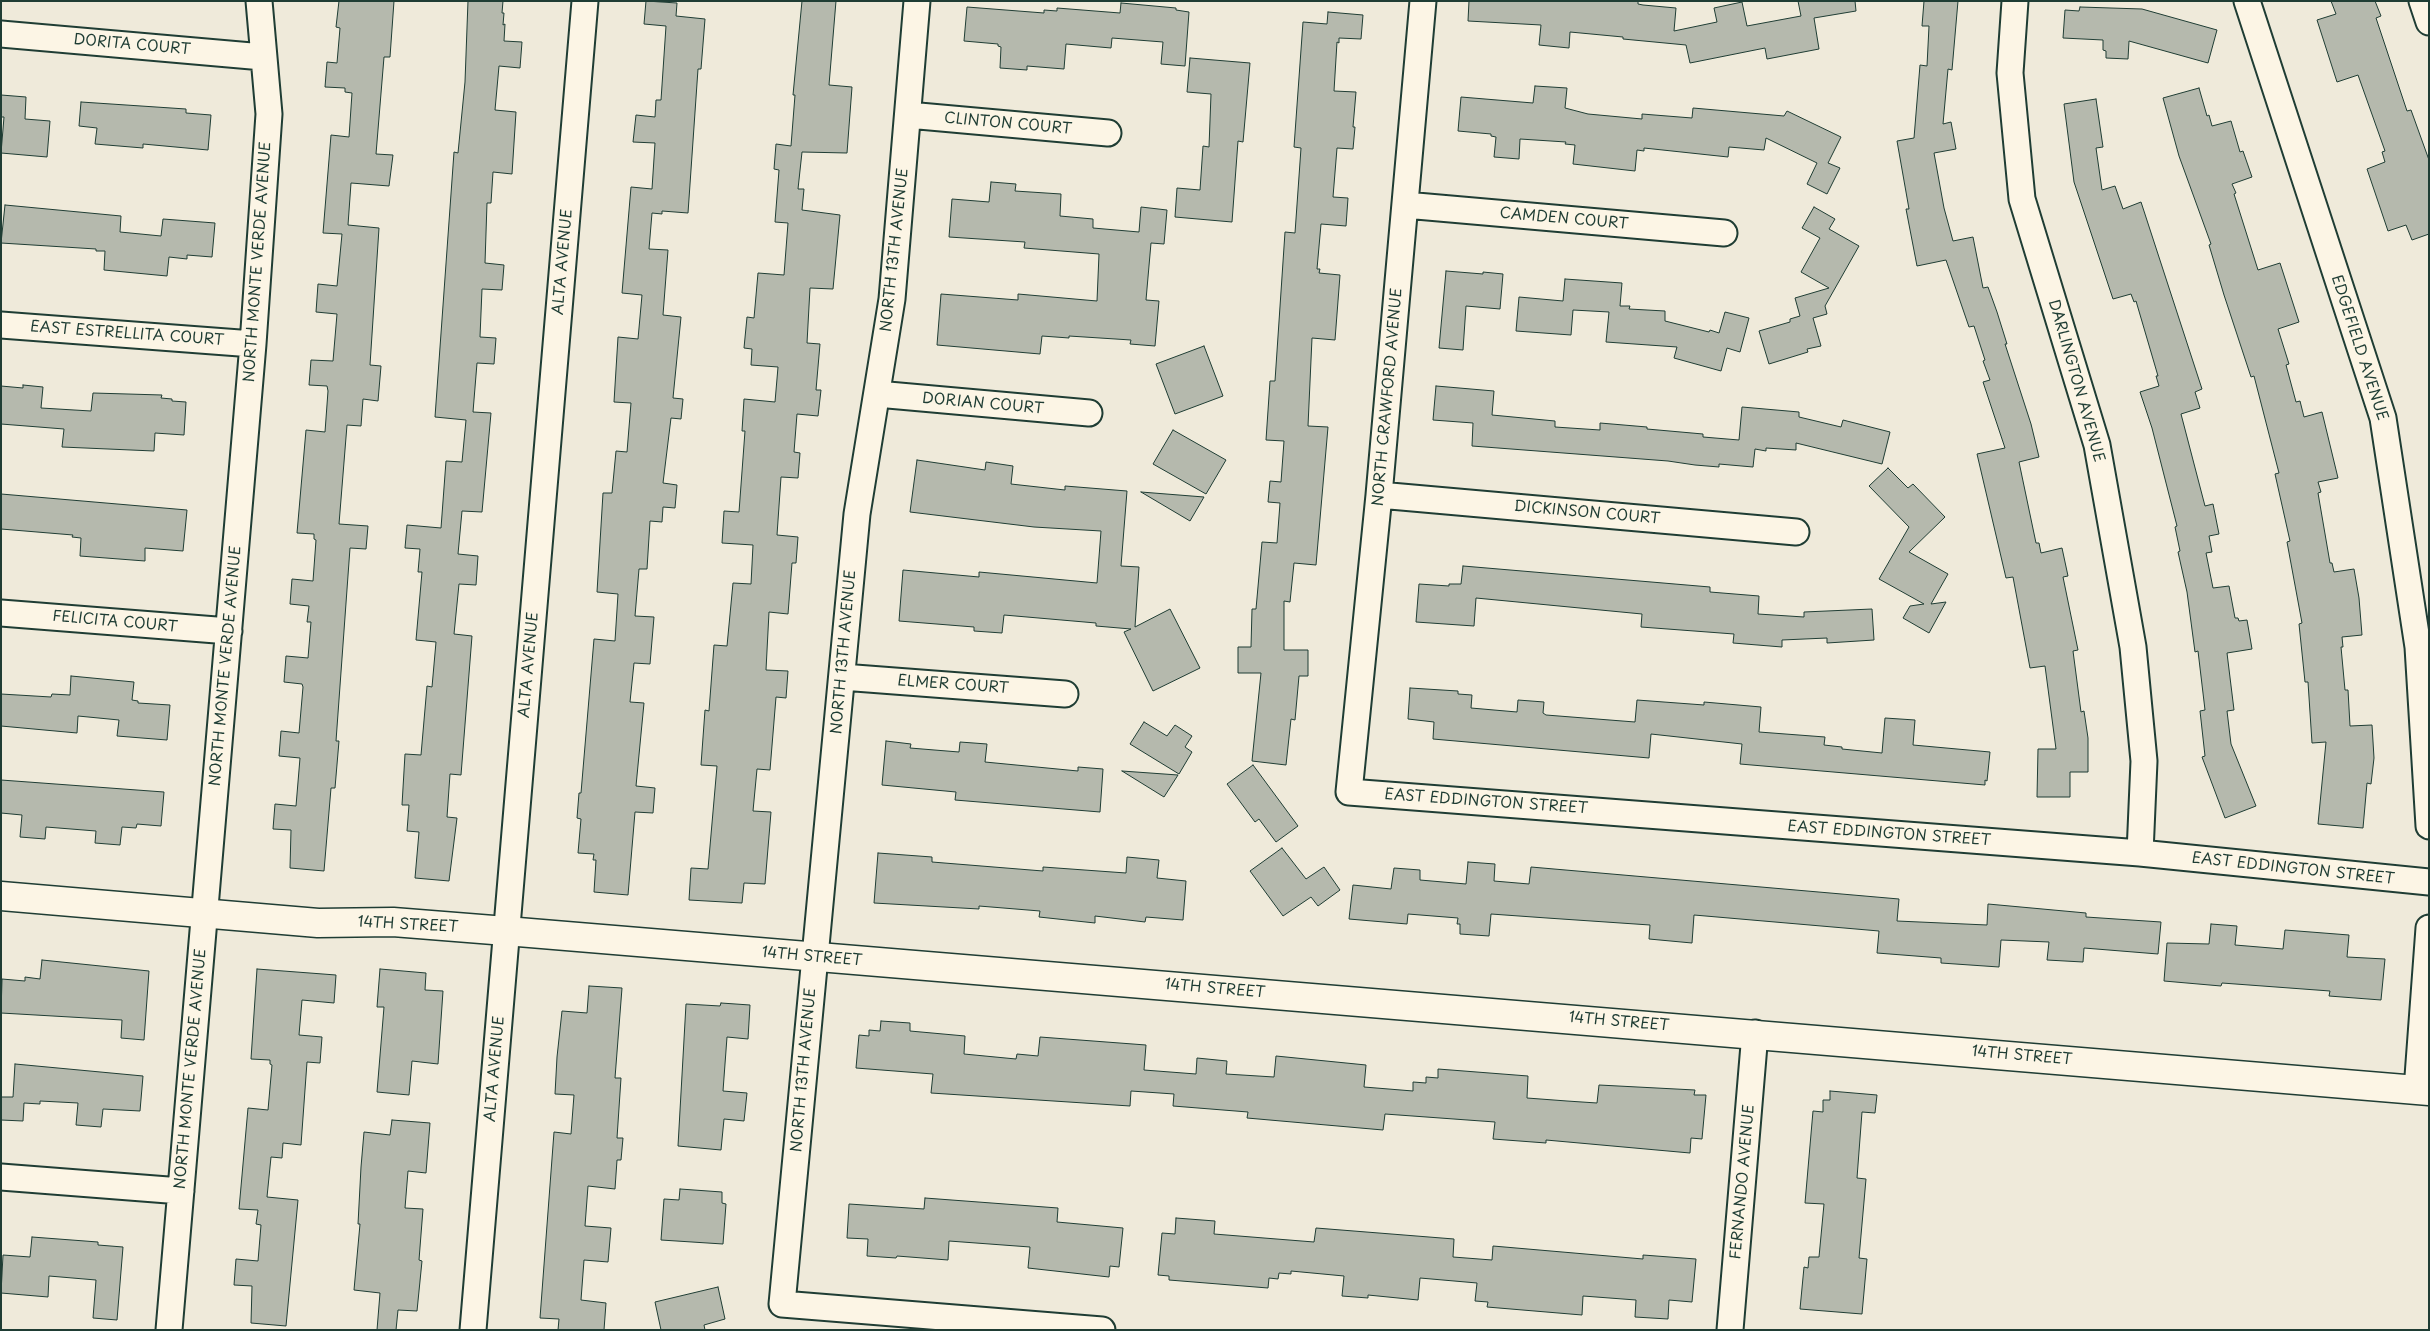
<!DOCTYPE html>
<style>
body{margin:0}
#map{position:relative;width:2430px;height:1331px;overflow:hidden;background:#efeada;font-family:"Playpen Sans",sans-serif}
canvas{display:block}
.frame{position:absolute;inset:0;border:2px solid #1f3d34;pointer-events:none}
</style>
<div id="map">
<canvas width="2430" height="1331"></canvas>
<div class="frame"></div>
</div>
<script>
const g = document.querySelector('canvas').getContext('2d');
g.lineJoin = 'round';
function fill(path, color) { g.fillStyle = color; g.fill(path, 'evenodd'); }
const shape = rows => new Path2D(rows.map(r => 'M' + r).join(''));
function trace(path, color, width, dash) { g.strokeStyle = color; g.lineWidth = width; g.lineCap = dash ? 'butt' : 'round'; g.setLineDash(dash || []); g.stroke(path); }
function drawText(font, color, halo, rows, align = 'center') {
  g.font = font + ' "Playpen Sans",sans-serif'; g.lineWidth = 5; g.setLineDash([]); g.textBaseline = 'middle'; g.strokeStyle = halo; g.fillStyle = color; for (const [text, x, y, turn = 0] of rows) {
    g.save(); g.translate(x, y); g.rotate((+turn || 0) * Math.PI / 180); g.textAlign = isNaN(turn) ? turn : align; if (halo) g.strokeText(text, 0, 0); g.fillText(text, 0, 0); g.restore();
  }
}
const building = shape([
 [339,1,394,1,390,57,384,57,376,154,393,155,389,186,351,183,348,225,379,228,370,365,381,366,378,401,363,399,361,426,347,425,339,524,368,526,366,549,350,548,336,741,339,741,335,788,331,788,324,871,290,868,291,830,273,829,275,804,296,806,300,758,279,756,281,731,299,733,303,687,302,684,284,682,286,656,308,658,311,622,307,622,309,606,290,604,292,579,313,581,316,540,314,539,314,534,297,533,306,430,325,432,328,391,327,386,309,385,311,360,333,361,337,314,316,312,318,284,337,286,342,234,323,233,331,135,349,137,352,93,345,92,345,88,325,87,327,62,337,63,340,28,336,27,339,1],
 [468,1,503,1,502,13,504,13,503,25,505,24,504,41,522,42,520,68,499,66,495,110,516,112,512,174,493,172,491,203,487,203,485,263,504,265,502,290,482,289,480,337,496,338,494,364,477,363,473,412,491,413,482,512,462,511,458,554,478,556,476,585,459,584,454,634,472,636,461,775,450,774,447,817,457,818,449,881,415,878,419,832,407,831,409,805,402,805,405,754,421,755,427,686,432,687,436,642,416,640,422,572,418,572,420,549,405,548,407,525,441,528,446,461,462,462,466,420,435,417,454,152,458,153,465,82,468,1],
 [646,1,677,3,676,16,705,19,701,69,698,69,688,213,662,211,662,214,652,213,649,249,668,250,663,315,681,317,673,398,683,399,681,419,671,418,663,483,677,485,675,508,663,507,662,522,650,521,647,569,639,569,635,616,654,617,650,664,634,663,630,702,644,703,636,786,655,788,653,813,635,812,628,895,594,892,596,860,593,860,594,854,578,853,581,819,577,818,579,793,581,793,594,639,615,641,618,594,597,592,603,493,612,493,616,451,627,452,631,403,614,402,618,337,638,339,642,295,622,293,631,187,652,189,655,143,633,142,636,115,655,117,656,100,661,100,666,26,644,24,646,1],
 [802,1,836,1,829,85,852,87,847,153,802,152,798,189,804,189,802,210,840,215,833,289,810,288,807,343,820,344,816,390,821,390,818,416,797,414,794,452,800,453,798,478,781,477,777,535,798,537,796,563,792,563,788,614,769,612,766,670,788,671,786,698,776,697,770,770,757,769,753,811,771,812,765,884,744,883,742,903,689,900,691,868,708,869,717,766,701,765,705,710,709,711,714,645,727,646,733,583,751,584,753,545,722,543,724,511,739,512,745,431,742,431,744,399,775,402,778,367,751,365,752,349,744,348,747,317,754,318,758,273,784,275,788,223,775,222,779,170,774,169,776,144,791,146,795,95,793,95,802,1],
 [1469,1,1638,1,1638,4,1643,5,1676,8,1674,31,1717,22,1714,8,1742,2,1747,26,1801,16,1798,1,1855,1,1856,11,1814,18,1819,49,1767,59,1765,48,1690,63,1686,45,1623,39,1623,37,1570,32,1569,48,1539,45,1541,25,1468,21,1469,1],
 [1924,1,1958,1,1952,70,1948,69,1943,124,1951,122,1956,149,1934,153,1944,208,1953,241,1973,237,1983,288,1988,287,1997,312,2007,344,2005,344,2031,424,2039,457,2019,462,2036,543,2039,543,2041,553,2062,548,2068,576,2063,577,2078,650,2073,651,2081,712,2084,711,2088,738,2088,772,2070,772,2070,797,2037,797,2038,749,2056,749,2045,666,2030,668,2013,577,2006,578,1977,454,2005,448,1983,382,1990,380,1983,361,1985,360,1974,326,1969,327,1946,260,1917,266,1906,209,1909,209,1897,141,1914,138,1920,65,1927,66,1929,26,1922,26,1924,1],
 [2331,1,2375,1,2381,16,2376,18,2407,111,2411,110,2429,160,2429,234,2412,240,2406,225,2388,231,2367,169,2385,162,2382,152,2385,151,2358,75,2337,82,2317,20,2336,14,2331,1],
 [1121,3,1176,8,1176,10,1189,12,1185,66,1161,64,1163,42,1112,38,1111,48,1066,44,1064,69,1027,66,1027,70,1000,68,1001,47,998,46,998,44,964,41,967,7,1044,13,1044,10,1057,11,1057,8,1120,13,1121,3],
 [2080,7,2142,9,2217,30,2208,63,2129,41,2128,59,2106,58,2106,51,2103,50,2103,40,2063,38,2065,10,2079,11,2080,7],
 [1328,12,1363,15,1361,39,1339,38,1339,43,1337,42,1334,91,1356,92,1353,127,1355,127,1353,149,1337,148,1333,197,1348,198,1346,226,1321,224,1317,269,1320,269,1319,273,1340,275,1335,340,1312,338,1308,426,1328,427,1316,565,1294,563,1290,602,1284,601,1284,650,1308,650,1308,676,1299,676,1295,720,1291,719,1286,765,1252,761,1261,673,1238,673,1238,647,1251,647,1252,609,1256,609,1262,542,1277,543,1280,503,1268,502,1270,481,1281,482,1284,441,1266,440,1270,381,1275,381,1285,232,1295,233,1301,148,1294,147,1303,22,1327,24,1328,12],
 [1190,58,1250,63,1243,142,1238,141,1232,222,1175,217,1177,188,1200,190,1203,146,1209,147,1211,94,1187,92,1190,58],
 [1535,86,1567,88,1565,108,1588,114,1642,119,1642,114,1692,118,1693,108,1784,116,1787,111,1841,137,1828,163,1840,168,1827,194,1807,184,1817,163,1766,138,1764,150,1729,147,1728,157,1644,148,1644,151,1637,150,1635,171,1573,164,1575,145,1565,144,1566,142,1520,139,1519,159,1494,157,1496,137,1491,136,1491,134,1458,131,1461,97,1533,103,1535,86],
 [2199,88,2207,116,2209,115,2212,126,2231,121,2240,152,2243,151,2252,177,2232,184,2236,193,2234,194,2258,270,2280,263,2299,322,2278,329,2289,364,2286,365,2296,402,2300,401,2304,417,2322,412,2338,478,2318,482,2321,492,2318,493,2330,563,2332,563,2334,572,2354,569,2359,598,2362,635,2342,637,2343,647,2341,647,2345,690,2348,690,2350,726,2372,725,2374,758,2371,784,2367,783,2363,828,2318,824,2326,742,2312,743,2308,682,2305,682,2299,624,2302,623,2287,542,2290,541,2275,474,2279,473,2254,376,2251,377,2224,295,2209,245,2211,244,2179,156,2163,98,2199,88],
 [1,95,26,97,25,119,50,121,47,157,1,153,4,117,1,117,1,95],
 [2096,99,2103,147,2096,148,2102,190,2115,186,2123,209,2141,202,2202,389,2195,392,2200,408,2181,414,2205,506,2213,504,2219,534,2209,536,2212,552,2206,553,2213,588,2229,586,2235,618,2238,618,2239,621,2247,620,2252,649,2227,653,2234,710,2227,711,2231,744,2256,806,2225,818,2202,757,2205,756,2200,711,2205,710,2198,651,2195,652,2187,592,2178,552,2180,551,2175,527,2177,526,2152,428,2140,392,2159,386,2156,376,2158,376,2136,301,2134,302,2131,294,2113,299,2074,182,2064,104,2096,99],
 [81,102,186,109,186,113,211,115,208,150,143,144,143,148,95,144,97,128,79,126,81,102],
 [991,182,1016,184,1015,191,1061,194,1060,216,1093,219,1093,228,1139,232,1141,207,1167,210,1164,244,1151,243,1146,300,1159,301,1155,346,1130,344,1131,340,1069,336,1069,338,1042,336,1040,354,937,345,941,294,1018,300,1018,294,1097,301,1099,254,1024,248,1025,242,949,237,952,199,989,202,991,182],
 [5,205,121,216,120,232,161,236,163,219,215,223,212,257,187,255,187,259,169,257,167,276,104,270,105,251,96,251,96,249,1,243,5,205],
 [1814,207,1835,219,1829,229,1859,246,1825,306,1827,314,1813,318,1821,346,1807,349,1808,352,1769,364,1759,331,1790,322,1790,319,1800,316,1795,298,1829,288,1801,272,1820,238,1802,228,1814,207],
 [1446,271,1483,274,1483,272,1503,274,1500,309,1466,306,1463,350,1439,348,1446,271],
 [1565,279,1622,283,1620,306,1630,306,1629,309,1665,311,1665,321,1709,332,1710,330,1719,333,1725,312,1749,318,1740,352,1727,348,1721,371,1674,358,1677,347,1606,342,1609,312,1573,310,1571,335,1516,331,1519,297,1563,301,1565,279],
 [1204,346,1223,396,1175,414,1156,364,1204,346],
 [23,385,43,387,41,408,91,411,93,393,162,395,161,398,172,399,172,401,186,402,184,435,155,433,154,451,62,447,64,429,1,424,1,386,23,388,23,385],
 [1436,386,1494,391,1492,415,1555,421,1555,427,1600,430,1600,423,1647,427,1647,429,1703,434,1703,437,1739,440,1742,407,1799,412,1799,417,1841,427,1843,420,1890,432,1882,464,1796,443,1796,450,1766,448,1766,451,1755,449,1753,467,1719,464,1719,467,1695,465,1668,461,1472,446,1473,423,1433,420,1436,386],
 [1173,430,1226,460,1206,494,1153,464,1173,430],
 [917,460,985,470,986,462,1013,466,1011,484,1065,490,1065,486,1127,491,1121,566,1139,567,1135,627,1170,609,1200,668,1153,691,1124,632,1131,629,1096,626,1096,623,1004,615,1002,633,974,631,974,627,899,621,903,570,979,577,979,572,1097,583,1101,531,1034,527,910,512,917,460],
 [1888,468,1908,488,1913,484,1945,517,1909,552,1948,574,1931,604,1946,602,1929,633,1903,618,1910,606,1924,604,1879,579,1909,527,1869,486,1888,468],
 [1141,492,1204,497,1190,521,1141,492],
 [1,494,187,510,183,551,145,548,145,561,80,556,81,538,72,537,73,535,1,529,1,494],
 [1463,566,1710,587,1710,592,1759,596,1758,614,1804,617,1804,612,1872,609,1874,640,1827,643,1827,638,1782,640,1782,647,1733,643,1734,634,1641,627,1642,614,1476,598,1474,626,1416,622,1419,584,1449,586,1449,584,1461,584,1463,566],
 [71,676,134,682,132,700,138,701,138,703,170,705,167,740,117,736,119,720,78,716,77,733,1,726,1,694,51,697,52,694,70,695,71,676],
 [1410,688,1458,691,1458,694,1472,695,1471,708,1517,712,1518,700,1544,702,1543,713,1546,715,1635,722,1637,700,1704,705,1704,702,1761,707,1759,732,1825,737,1824,745,1842,747,1842,749,1882,753,1885,718,1915,720,1913,745,1990,752,1987,781,1985,780,1985,785,1740,764,1742,744,1651,734,1649,758,1433,739,1434,722,1408,719,1410,688],
 [1144,722,1167,736,1175,725,1192,736,1185,747,1192,752,1179,774,1130,744,1144,722],
 [886,741,911,744,910,748,959,752,960,742,987,744,985,762,1078,771,1078,767,1103,769,1100,812,955,800,956,792,882,785,886,741],
 [1253,765,1298,826,1276,842,1259,819,1255,822,1227,784,1253,765],
 [1122,771,1178,775,1164,797,1122,771],
 [1,780,164,792,161,826,137,824,136,828,122,827,120,845,95,843,96,831,46,827,45,839,20,837,22,815,1,813,1,780],
 [1282,848,1306,879,1324,867,1340,890,1318,906,1311,897,1283,916,1250,871,1282,848],
 [878,853,932,857,932,862,1043,871,1043,867,1126,873,1127,857,1159,860,1157,878,1186,881,1183,920,1146,917,1145,922,1095,916,1095,923,1039,917,1040,911,979,906,979,909,874,903,878,853],
 [1468,862,1495,864,1494,881,1529,884,1531,867,1899,899,1897,921,1987,925,1988,904,2086,913,2086,917,2161,922,2158,954,2084,948,2083,962,2047,960,2049,942,2001,940,1999,967,1941,963,1941,958,1877,953,1879,931,1694,915,1692,943,1649,939,1650,925,1547,918,1491,914,1489,936,1460,934,1460,924,1457,924,1458,918,1408,914,1407,924,1349,919,1353,885,1391,889,1394,868,1420,870,1420,880,1466,884,1468,862],
 [2211,924,2237,926,2235,945,2283,949,2285,930,2349,935,2347,957,2385,959,2381,1000,2329,996,2330,991,2222,983,2221,986,2164,981,2167,943,2209,944,2211,924],
 [42,960,149,971,144,1040,121,1038,122,1020,1,1013,2,979,25,981,25,977,40,979,42,960],
 [257,969,336,975,334,1003,302,1000,299,1035,322,1037,320,1063,307,1062,301,1145,283,1143,282,1158,271,1157,267,1197,298,1200,286,1326,251,1323,252,1286,234,1285,236,1259,258,1261,261,1225,256,1224,258,1210,239,1209,248,1108,268,1110,272,1065,270,1064,270,1060,251,1059,257,969],
 [380,969,426,973,425,990,443,991,438,1064,412,1061,409,1095,377,1092,384,1007,377,1007,380,969],
 [589,986,622,988,615,1078,621,1078,617,1138,623,1138,621,1160,617,1160,615,1189,588,1186,585,1226,611,1228,608,1262,584,1260,581,1300,606,1303,604,1330,558,1330,559,1319,540,1318,554,1132,571,1134,574,1095,555,1094,557,1057,562,1011,587,1013,589,986],
 [721,1003,750,1005,748,1039,727,1037,723,1091,747,1093,744,1121,724,1119,721,1150,678,1146,686,1004,720,1006,721,1003],
 [881,1021,910,1023,910,1031,965,1036,964,1054,1016,1059,1017,1054,1038,1056,1040,1037,1146,1045,1144,1070,1196,1074,1197,1058,1227,1061,1226,1074,1274,1077,1276,1056,1366,1065,1364,1087,1413,1091,1413,1082,1426,1083,1426,1077,1438,1078,1438,1069,1528,1076,1527,1098,1567,1101,1597,1103,1599,1085,1695,1090,1694,1095,1706,1095,1702,1139,1691,1138,1690,1153,1546,1140,1546,1143,1493,1139,1495,1122,1385,1114,1383,1130,1247,1118,1248,1112,1173,1106,1174,1094,1131,1091,1130,1106,931,1093,933,1074,856,1068,859,1035,869,1036,869,1030,880,1031,881,1021],
 [15,1064,143,1076,140,1111,103,1109,101,1127,76,1125,78,1103,40,1101,40,1104,24,1103,23,1121,1,1120,1,1097,13,1097,15,1064],
 [1830,1091,1877,1095,1875,1113,1862,1112,1857,1178,1866,1179,1859,1258,1867,1259,1862,1314,1800,1309,1804,1267,1808,1268,1809,1257,1819,1257,1824,1204,1805,1203,1813,1111,1823,1112,1823,1100,1830,1100,1830,1091],
 [392,1120,430,1123,426,1173,408,1171,405,1208,423,1209,419,1260,422,1261,417,1311,398,1310,396,1330,377,1330,380,1293,354,1290,360,1224,358,1224,361,1167,364,1132,390,1135,392,1120],
 [680,1189,722,1192,722,1203,726,1204,723,1244,661,1240,664,1199,679,1200,680,1189],
 [925,1198,1058,1208,1057,1222,1123,1228,1119,1267,1110,1266,1109,1277,1028,1268,1030,1247,949,1241,948,1260,897,1256,896,1258,867,1256,868,1239,847,1238,849,1204,924,1209,925,1198],
 [1176,1218,1215,1221,1214,1234,1314,1242,1316,1228,1454,1239,1453,1257,1492,1260,1493,1246,1643,1259,1643,1255,1696,1259,1692,1302,1669,1300,1668,1319,1635,1317,1636,1300,1583,1296,1582,1315,1487,1307,1488,1302,1475,1301,1477,1283,1420,1278,1418,1300,1368,1295,1368,1298,1342,1296,1344,1276,1291,1271,1291,1274,1279,1273,1278,1279,1269,1278,1268,1288,1169,1280,1169,1276,1158,1275,1162,1233,1175,1234,1176,1218],
 [32,1237,98,1242,98,1245,123,1247,117,1320,93,1318,96,1280,49,1276,48,1297,1,1293,3,1255,30,1257,32,1237],
 [718,1287,725,1319,704,1325,705,1330,661,1330,655,1302,718,1287]
]);
const minor = shape([
 [917,1,892,299,857,514,782,1304,1102,1330],
 [1423,1,1379,495,1349,792,2140,853,2429,882],
 [2015,1,2010,73,2022,199,2097,445,2133,647,2144,761,2140,853],
 [2247,1,2383,418,2418,647,2429,826],
 [2422,1,2429,22],
 [1,34,263,57],
 [908,115,1108,133],
 [1405,205,1724,233],
 [1,325,253,344],
 [877,394,1089,413],
 [1379,495,1796,532],
 [1,613,229,631],
 [842,677,1065,694],
 [2417,1090,2429,928],
 [1,1177,181,1191],
 [169,1330,253,344,269,114,259,1],
 [473,1330,585,1],
 [1730,1330,1755,1033]
]);
const tertiary = shape([
 [1,896,318,923,393,922,506,931,2429,1091]
]);
const streetNames = [
 ["DORITA COURT",132,45,5],
 ["CLINTON COURT",1008,124,5],
 ["CAMDEN COURT",1564,219,5],
 ["NORTH 13TH AVENUE",895,250,-84],
 ["NORTH MONTE VERDE AVENUE",258,262,-86],
 ["ALTA AVENUE",563,262,-85],
 ["EAST ESTRELLITA COURT",127,334,4],
 ["EDGEFIELD AVENUE",2359,348,72],
 ["DARLINGTON AVENUE",2076,381,74],
 ["NORTH CRAWFORD AVENUE",1388,397,-85],
 ["DORIAN COURT",983,404,5],
 ["DICKINSON COURT",1587,513,5],
 ["FELICITA COURT",115,622,5],
 ["NORTH 13TH AVENUE",844,652,-85],
 ["ALTA AVENUE",529,665,-85],
 ["NORTH MONTE VERDE AVENUE",226,666,-85],
 ["ELMER COURT",953,685,4],
 ["EAST EDDINGTON STREET",1486,802,4],
 ["EAST EDDINGTON STREET",1889,834,4],
 ["EAST EDDINGTON STREET",2293,869,6],
 ["14TH STREET",408,925,3],
 ["14TH STREET",812,957,5],
 ["14TH STREET",1215,989,5],
 ["14TH STREET",1619,1022,5],
 ["14TH STREET",2022,1056,5],
 ["NORTH MONTE VERDE AVENUE",191,1069,-85],
 ["ALTA AVENUE",495,1069,-85],
 ["NORTH 13TH AVENUE",804,1070,-85],
 ["FERNANDO AVENUE",1743,1182,-85]
];
fill(building, '#b5b9ad');
trace(building, '#1f3d34', 1);
trace(minor, '#1f3d34', 29);
trace(tertiary, '#1f3d34', 31);
trace(minor, '#fcf5e5', 25);
trace(tertiary, '#fcf5e5', 28);
drawText('15px', '#1f3d34', '#fcf5e5', streetNames);
</script>
